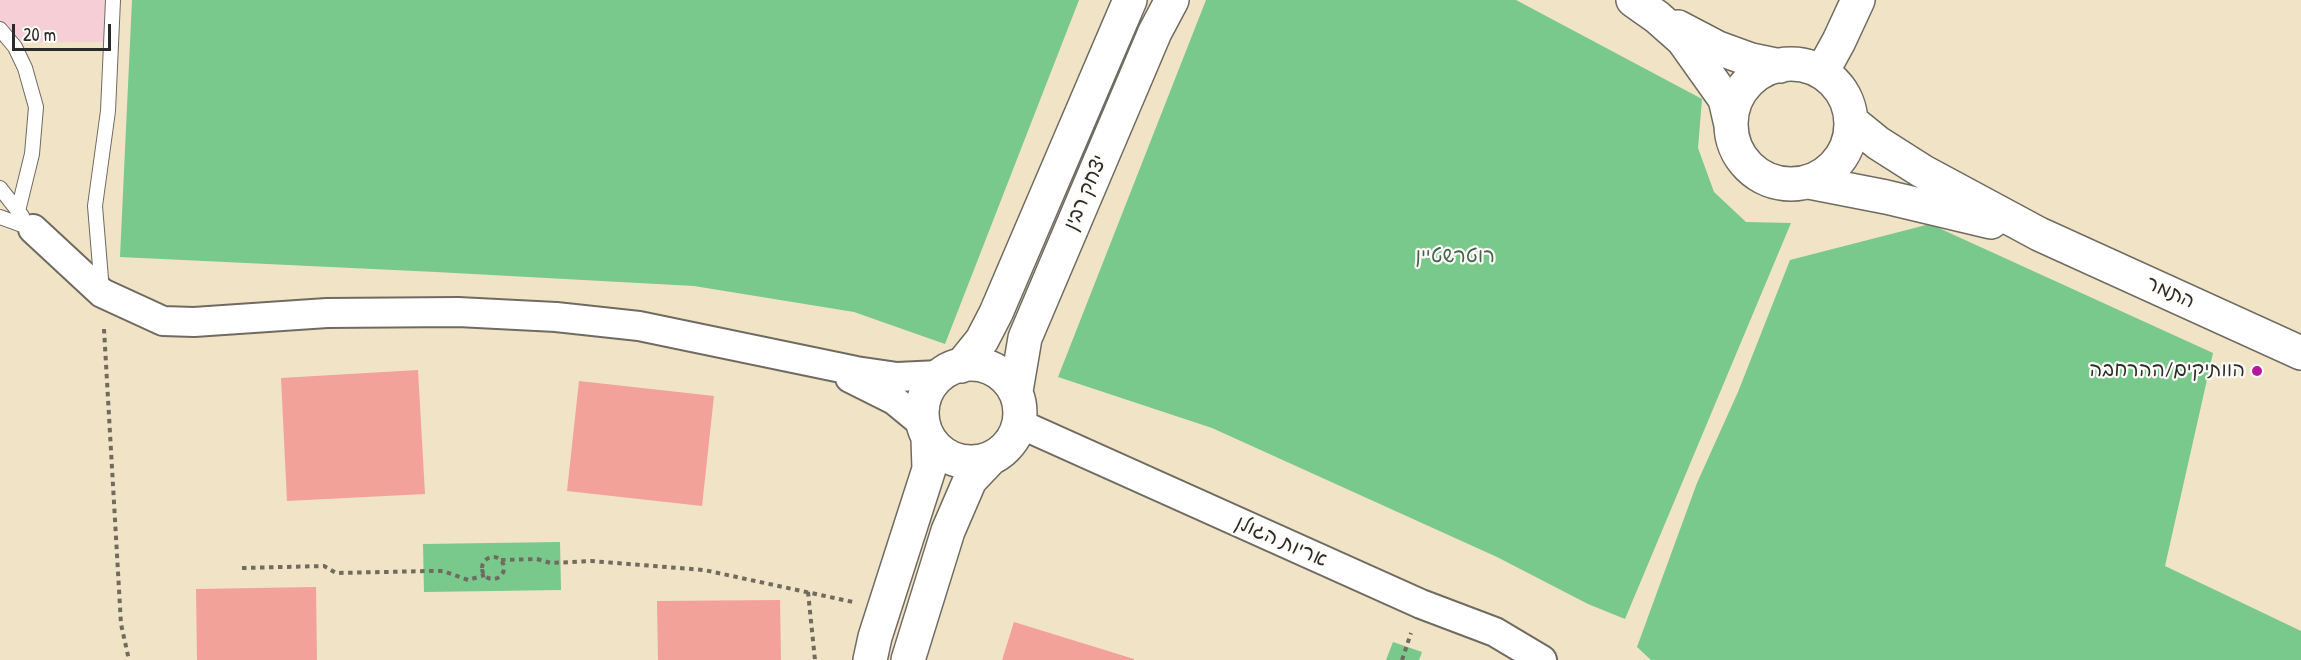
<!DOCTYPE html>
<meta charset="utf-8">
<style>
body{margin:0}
#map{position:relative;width:2301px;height:660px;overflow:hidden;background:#f0e3c6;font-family:"Patrick Hand",sans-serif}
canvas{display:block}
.scale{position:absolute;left:12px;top:24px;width:99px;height:27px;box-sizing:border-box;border:3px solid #2b2b2b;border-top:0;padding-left:8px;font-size:18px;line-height:21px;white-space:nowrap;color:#2b2b2b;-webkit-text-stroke:4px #fdfcf7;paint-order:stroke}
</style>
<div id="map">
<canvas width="2301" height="660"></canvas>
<div class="scale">20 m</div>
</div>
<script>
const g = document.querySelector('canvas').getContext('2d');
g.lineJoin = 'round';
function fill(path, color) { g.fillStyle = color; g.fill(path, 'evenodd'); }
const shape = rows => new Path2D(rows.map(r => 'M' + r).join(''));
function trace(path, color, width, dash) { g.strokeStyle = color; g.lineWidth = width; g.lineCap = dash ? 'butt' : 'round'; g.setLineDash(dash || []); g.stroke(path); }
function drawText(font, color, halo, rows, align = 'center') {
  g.font = font + ' "Patrick Hand","Playpen Sans Hebrew",sans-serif'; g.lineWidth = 4.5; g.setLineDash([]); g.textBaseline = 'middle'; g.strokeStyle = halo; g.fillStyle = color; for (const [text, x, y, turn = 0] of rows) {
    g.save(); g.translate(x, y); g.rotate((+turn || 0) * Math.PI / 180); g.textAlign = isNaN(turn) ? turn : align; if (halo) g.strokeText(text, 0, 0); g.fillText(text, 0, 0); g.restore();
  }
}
const built = shape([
 [0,0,106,0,107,42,0,43]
]);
const green = shape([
 [132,0,1079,0,945,344,854,312,694,286,436,272,120,257],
 [1206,0,1516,0,1702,99,1698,148,1714,192,1746,222,1791,223,1625,619,1588,604,1497,557,1212,428,1058,377],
 [1930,224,2213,353,2165,566,2301,631,2301,660,1651,660,1637,647,1697,483,1738,392,1790,260],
 [560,542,561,590,424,592,423,544],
 [1393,642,1422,652,1419,660,1386,660]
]);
const building = shape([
 [418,370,425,494,287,501,281,378],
 [579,381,714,396,702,506,567,491],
 [316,587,317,660,197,660,196,589],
 [780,600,781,660,658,660,657,601],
 [1014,622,1134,659,1134,660,1002,660]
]);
const path = shape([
 [104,329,121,624,129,660],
 '482 568a11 11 0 1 1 22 0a11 11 0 1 1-22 0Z',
 [501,560,537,559,551,563,591,561,704,570,853,602],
 [242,568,324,566,336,573,430,571,443,571,468,580,485,575],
 [808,592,815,660],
 [1402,660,1411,633]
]);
const lane = shape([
 [0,29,15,47,25,68,36,107,32,154,18,211],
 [0,188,22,216],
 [0,217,33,229],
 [102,291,95,206,108,111,113,0]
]);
const street = shape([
 [33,229,102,293,163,321,194,322,327,313,458,312,556,317,639,326,856,371,897,377,940,375],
 [850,378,894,400,922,423],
 [1020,424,1421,604,1495,632,1542,660]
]);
const secondary = shape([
 [1633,0,1657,17,1683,40,1725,99,1731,125],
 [1678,27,1718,48,1751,60,1780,66],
 '1731 124a60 60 0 1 1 120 0a60 60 0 1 1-120 0Z',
 [1822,72,1839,41,1858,0],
 [1851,121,1878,143,1922,171,2039,234,2301,353],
 [1809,182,1886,197,1991,222],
 '922 413a49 49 0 1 1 98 0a49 49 0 1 1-98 0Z',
 [961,366,982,340,996,313,1130,0],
 [1016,391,1025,338,1155,32,1172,0],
 [870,660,875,637,929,469,928,439],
 [908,660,948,531,970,480,990,459]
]);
const markers = [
 [2257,371,6,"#b5179e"]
];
const streetNames = [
 ["יצחק רבין",1086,193,-67],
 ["התמר",2170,293,24],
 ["אריות הגולן",1281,542,24]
];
const parkNames = [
 ["רוטרשטיין",1455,257]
];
const poiNames = [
 ["הוותיקים/ההרחבה",2245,371]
];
fill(built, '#f6cfd6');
fill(green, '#78c98b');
fill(building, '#f2a299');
trace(lane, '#706b61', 16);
trace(street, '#706b61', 32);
trace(secondary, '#706b61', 36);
trace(path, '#706b61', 4, [4.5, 4.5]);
trace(lane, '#fff', 14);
trace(street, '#fff', 28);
trace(secondary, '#fff', 33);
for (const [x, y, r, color] of markers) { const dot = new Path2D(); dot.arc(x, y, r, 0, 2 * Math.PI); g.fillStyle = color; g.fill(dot); trace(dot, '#fdfcf7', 2); }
drawText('20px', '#2b2b2b', '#fdfcf7', streetNames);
drawText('20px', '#46624d', '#fdfcf7', parkNames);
drawText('20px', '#2b2b2b', '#fdfcf7', poiNames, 'right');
</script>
